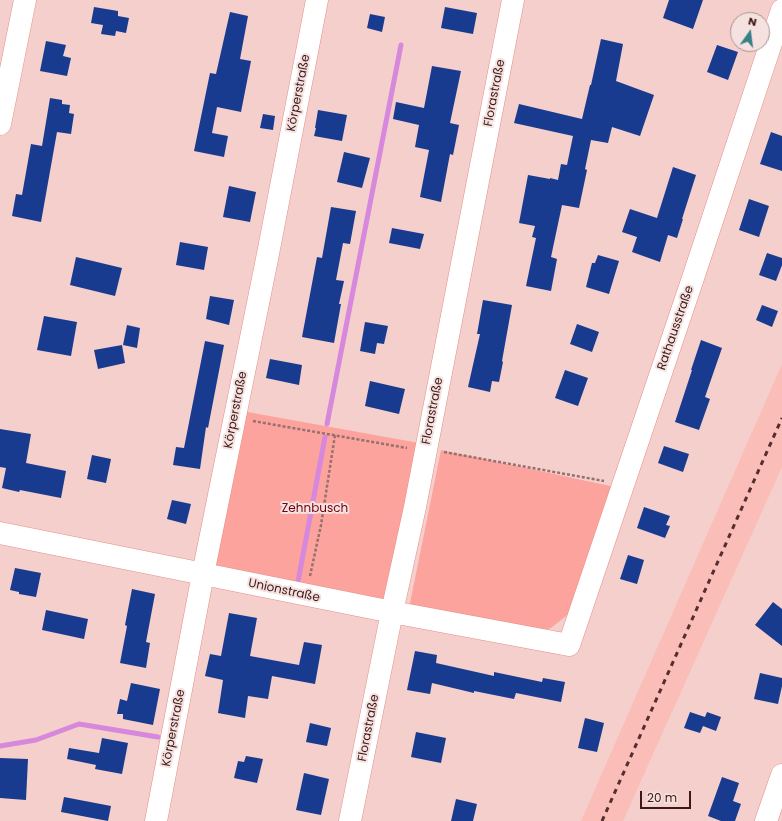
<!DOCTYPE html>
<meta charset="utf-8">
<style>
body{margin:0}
#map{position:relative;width:782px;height:821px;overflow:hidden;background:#f5cfcb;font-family:Poppins,sans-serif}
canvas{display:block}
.north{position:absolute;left:730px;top:12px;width:40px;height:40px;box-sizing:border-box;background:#f5e1df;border:1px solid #ab918f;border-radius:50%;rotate:14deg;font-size:11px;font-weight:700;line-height:16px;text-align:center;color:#3b1918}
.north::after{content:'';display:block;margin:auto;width:14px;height:18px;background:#388087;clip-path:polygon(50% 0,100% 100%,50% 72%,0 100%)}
.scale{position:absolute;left:640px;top:791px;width:51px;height:18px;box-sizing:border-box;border:2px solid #3b1918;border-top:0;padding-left:5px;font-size:12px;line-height:14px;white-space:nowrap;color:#3b1918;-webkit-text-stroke:3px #f5e1df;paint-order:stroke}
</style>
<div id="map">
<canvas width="782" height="821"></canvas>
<div class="north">N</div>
<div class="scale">20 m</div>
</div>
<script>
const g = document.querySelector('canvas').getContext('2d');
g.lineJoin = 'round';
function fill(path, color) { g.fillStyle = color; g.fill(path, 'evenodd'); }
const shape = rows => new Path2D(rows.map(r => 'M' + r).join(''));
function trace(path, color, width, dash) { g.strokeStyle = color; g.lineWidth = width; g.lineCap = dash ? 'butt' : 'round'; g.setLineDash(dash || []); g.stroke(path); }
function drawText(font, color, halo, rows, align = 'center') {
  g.font = font + ' Poppins,sans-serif'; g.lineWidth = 4; g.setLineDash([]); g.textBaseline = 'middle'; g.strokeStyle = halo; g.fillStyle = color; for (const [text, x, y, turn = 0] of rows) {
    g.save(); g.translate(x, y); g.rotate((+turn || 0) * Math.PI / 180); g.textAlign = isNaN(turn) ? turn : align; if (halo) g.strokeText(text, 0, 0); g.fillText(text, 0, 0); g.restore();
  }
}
const built = shape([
 [782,364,782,467,623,821,581,821]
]);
const green = shape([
 [242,411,419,443,390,607,212,574],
 [441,450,615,487,581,596,566,616,551,628,526,637,408,613]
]);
const stream = shape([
 [327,424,401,45],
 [297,587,325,437],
 [0,746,36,740,79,724,158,737]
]);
const building = shape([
 [669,0,703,0,693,29,663,18],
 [94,7,118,11,118,16,129,18,126,33,116,31,115,36,101,34,103,25,91,23],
 [445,7,477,13,473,34,441,28],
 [230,12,248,16,240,59,251,61,241,112,217,107,212,133,228,136,224,157,194,151,210,73,216,74],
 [370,14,385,17,382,32,367,28],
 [601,39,623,44,616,81,654,95,640,136,612,127,608,143,591,140,585,169,587,170,579,208,562,205,551,257,557,259,551,291,526,286,536,238,532,237,535,226,519,223,528,175,550,179,550,178,558,180,561,164,567,165,573,136,514,123,519,104,582,119,590,85,591,85],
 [46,41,66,45,63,56,71,58,67,76,40,71],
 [717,45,738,52,728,80,707,72],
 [432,66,461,71,450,123,459,125,453,155,450,154,441,202,420,197,429,150,415,147,419,125,393,119,396,102,424,108],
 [50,98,62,100,62,104,70,105,69,113,74,114,71,134,57,132,41,222,12,216,16,194,22,195,31,144,42,146],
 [318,110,347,115,342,141,314,136,316,128,315,128],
 [263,114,275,116,273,130,260,128],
 [771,132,782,136,782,171,760,164],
 [344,152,370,158,362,188,337,182],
 [673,167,696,175,682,219,683,219,677,238,668,235,660,262,632,252,637,237,622,232,630,209,657,218],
 [229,186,256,192,250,222,223,217],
 [749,199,769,206,759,237,739,230],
 [331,207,356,211,350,244,343,243,336,280,344,281,339,304,341,304,334,343,302,337,317,257,322,258],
 [392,228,424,234,420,249,389,243],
 [180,242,208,247,204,270,176,265],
 [767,253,782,258,782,265,776,281,759,275],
 [598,255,619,261,609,294,586,287,592,263,595,263],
 [76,257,122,268,115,296,70,285],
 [210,296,234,300,229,325,206,319],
 [483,300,512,305,502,361,503,362,499,382,492,381,490,392,468,387,480,334,477,334],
 [762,305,778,311,772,327,756,320],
 [44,316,77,322,71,356,37,350],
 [365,322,388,326,384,344,377,343,375,354,360,351],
 [577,324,599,332,592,352,570,344],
 [127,325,140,328,137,348,123,345],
 [701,340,722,348,705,397,710,399,699,430,675,422,692,370,691,370],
 [205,341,224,345,208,428,206,427,200,469,173,465,176,447,184,448],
 [122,345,125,363,98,369,94,350],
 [270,359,302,365,299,385,266,378],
 [565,370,588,378,578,406,555,398],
 [370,381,405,389,399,414,365,406],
 [0,429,31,434,26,463,66,471,61,498,20,490,19,492,2,488,6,468,0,467],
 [664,446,689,454,683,472,658,463],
 [92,455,111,459,106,483,87,479],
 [172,500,191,504,186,524,167,519],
 [644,507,670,516,666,525,670,526,665,538,637,528],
 [628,555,644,560,637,584,620,579],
 [15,568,41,573,36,597,19,594,19,592,10,590],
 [132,589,155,594,146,642,150,643,146,668,120,663,127,626,125,625],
 [773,602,782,609,782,646,755,625],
 [46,610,88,619,84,639,42,630],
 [229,613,257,618,250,656,299,665,304,642,322,645,315,684,272,676,268,699,248,696,245,718,218,713,223,680,205,676,210,654,221,656],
 [415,651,437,655,436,663,494,676,494,672,542,682,543,678,565,682,561,702,516,693,514,699,474,691,474,693,432,683,430,694,407,690],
 [760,673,782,678,782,686,778,704,754,699],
 [131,683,160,689,153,725,123,719,123,714,117,714,120,699,127,701],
 [690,712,705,717,707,712,721,717,716,731,703,726,700,733,684,728],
 [585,718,604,723,597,752,578,748],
 [310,723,331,728,327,746,306,742],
 [416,732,446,738,441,763,411,757],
 [102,738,128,743,122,774,95,769,96,765,67,759,69,748,99,753],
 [246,756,263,759,257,783,234,778,238,761,244,762],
 [0,758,28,759,26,800,0,798],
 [304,773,329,779,321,815,296,810],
 [722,777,739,783,733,801,741,804,735,821,721,821,708,816],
 [64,797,111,806,108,821,61,812],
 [456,799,477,804,473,821,451,821]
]);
const path = shape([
 [253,421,407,448],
 [444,452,604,481],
 [310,576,321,525,335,435]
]);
const minor = shape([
 [0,124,25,0],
 [0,533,392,612,569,645,692,281,782,10],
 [156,821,203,574,267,259,317,0],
 [350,821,392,612,415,507,513,0],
 [766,821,782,775]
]);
const rail = shape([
 [602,821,782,418]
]);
const streetNames = [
 ["Körperstraße",299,93,-79],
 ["Florastraße",495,93,-79],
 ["Rathausstraße",676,328,-71],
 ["Körperstraße",236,410,-79],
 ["Florastraße",433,411,-79],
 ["Unionstraße",284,591,12],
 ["Körperstraße",174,728,-79],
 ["Florastraße",369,728,-79]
];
const parkNames = [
 ["Zehnbusch",315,509]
];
fill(built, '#fabdb8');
fill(green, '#fda39e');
trace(stream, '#d688dd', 5);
fill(building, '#183b8f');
trace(minor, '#e68e88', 23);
trace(path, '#94716e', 2.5, [3, 2]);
trace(minor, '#fff', 22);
trace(rail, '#53302f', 3, [5, 5]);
drawText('12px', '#3b1918', '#f5e1df', streetNames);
drawText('12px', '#730212', '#f5e1df', parkNames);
</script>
